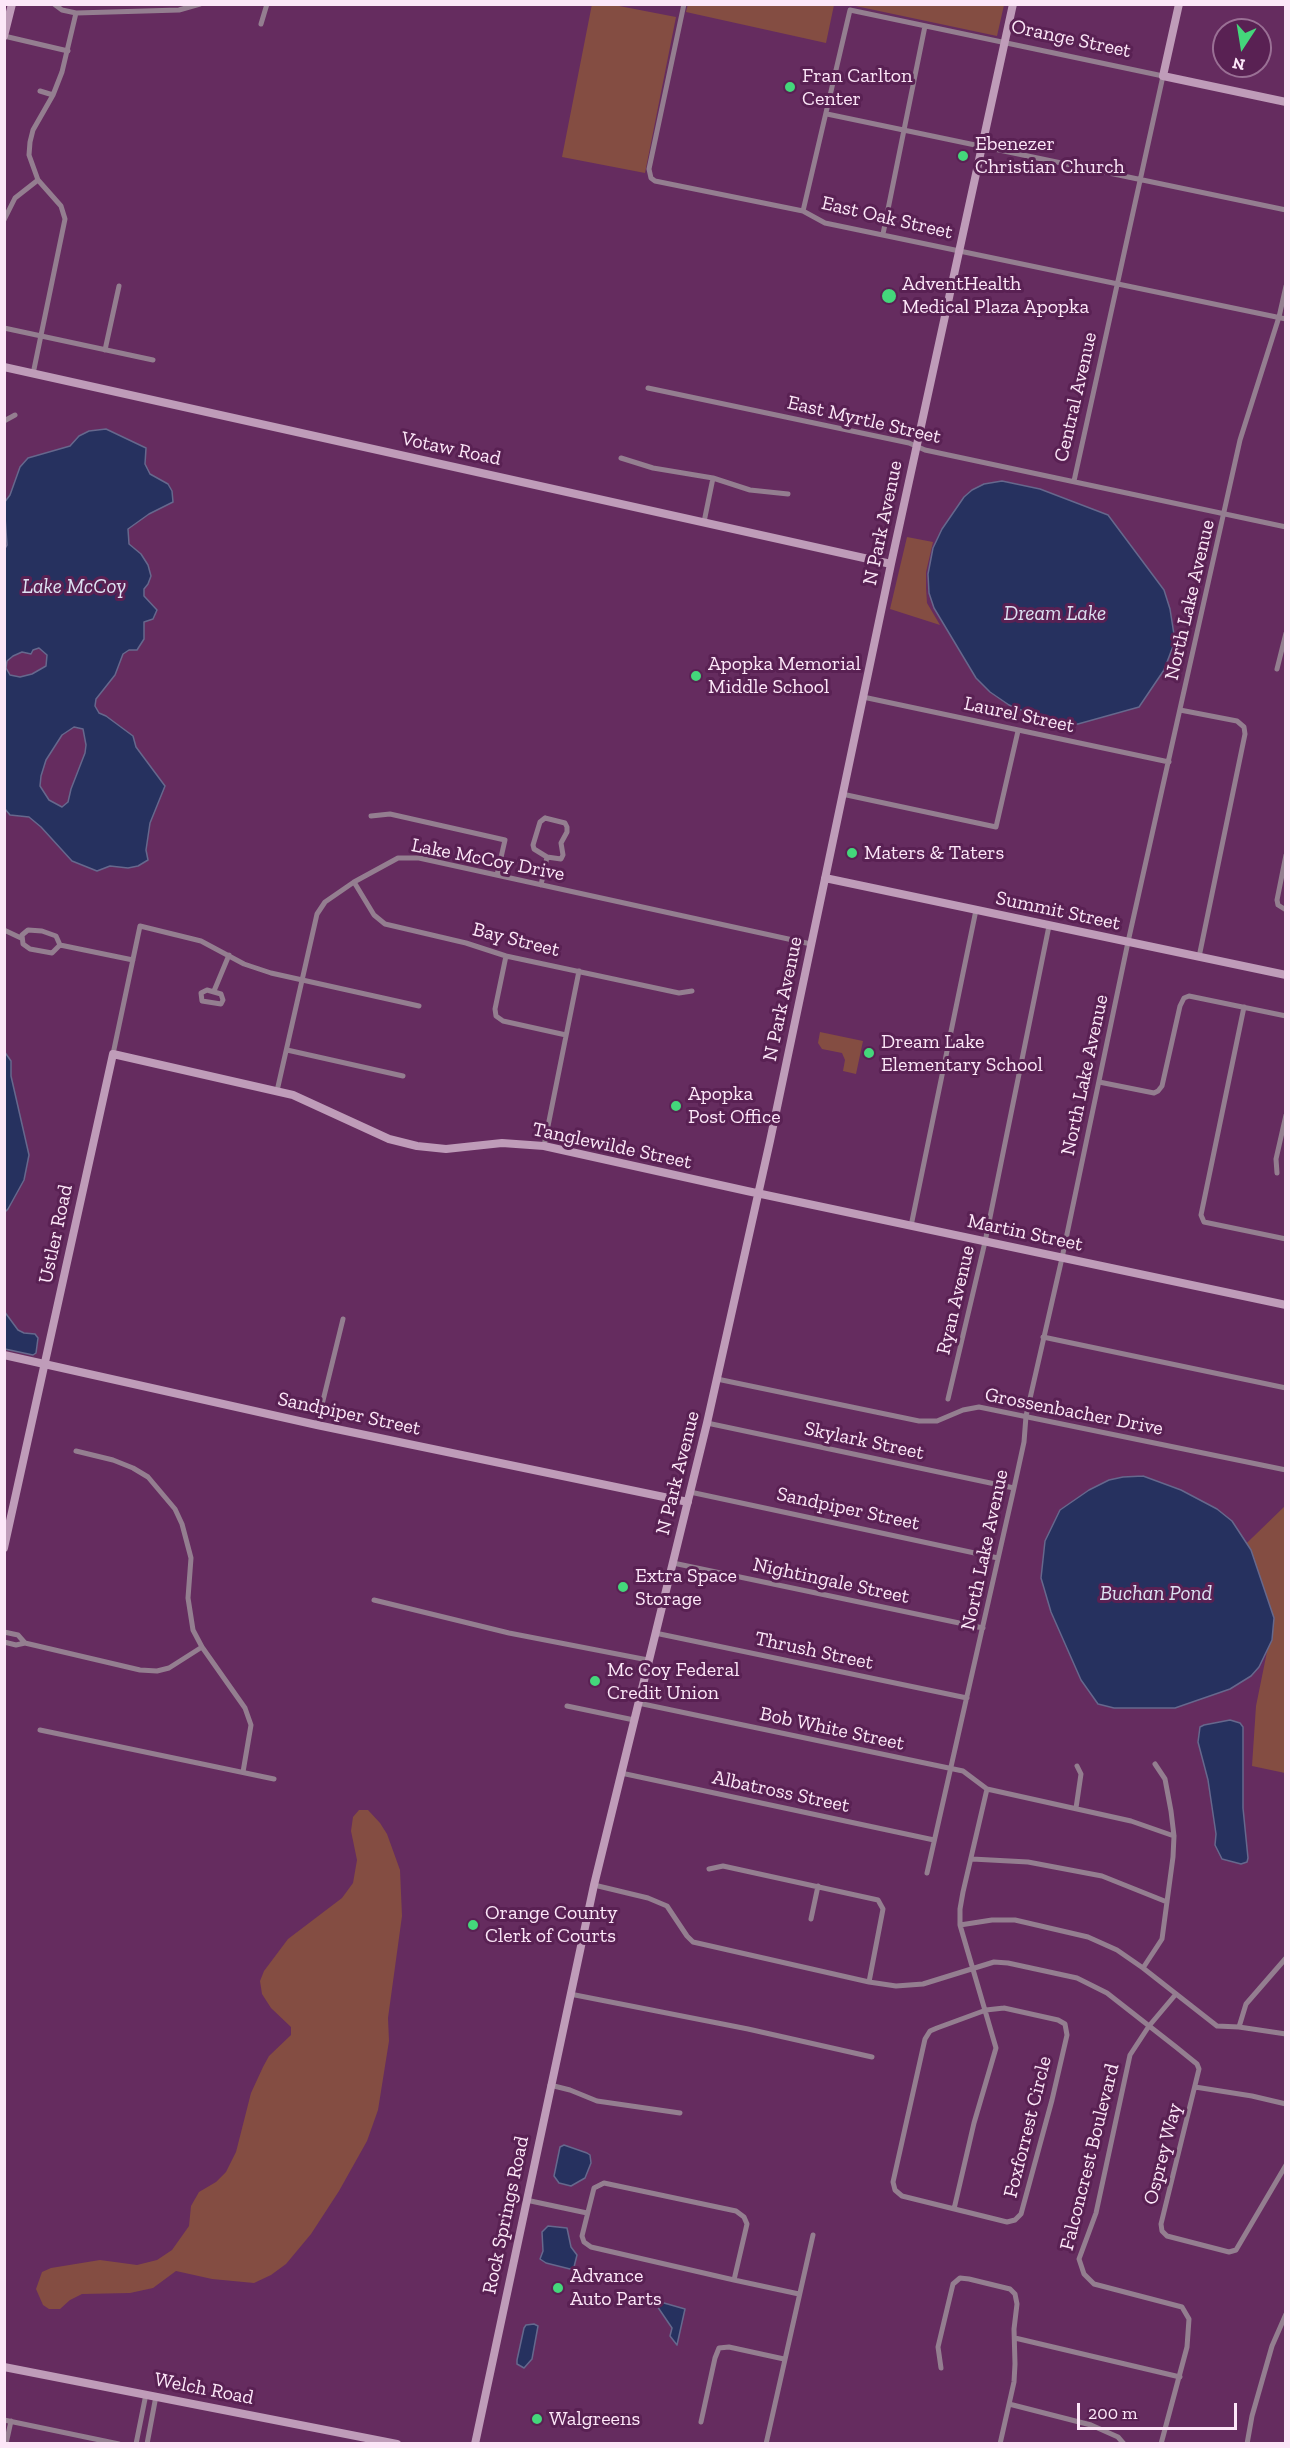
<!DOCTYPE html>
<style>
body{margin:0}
#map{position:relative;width:1290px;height:2448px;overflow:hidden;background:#652c5f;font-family:"Zilla Slab",serif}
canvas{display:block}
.frame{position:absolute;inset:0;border:6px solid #fce7f8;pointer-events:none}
.north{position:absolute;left:1212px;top:18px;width:60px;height:60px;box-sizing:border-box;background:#592153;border:2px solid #9a7095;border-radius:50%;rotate:192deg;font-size:16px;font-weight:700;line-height:24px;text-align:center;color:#fce7f8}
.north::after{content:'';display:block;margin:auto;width:21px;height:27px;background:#44d77b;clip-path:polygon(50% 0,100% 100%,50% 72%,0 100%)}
.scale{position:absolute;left:1077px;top:2403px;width:160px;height:27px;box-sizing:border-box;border:3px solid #fce7f8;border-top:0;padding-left:8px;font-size:18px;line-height:21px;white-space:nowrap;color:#fce7f8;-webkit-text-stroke:4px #592153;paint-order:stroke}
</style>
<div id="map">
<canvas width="1290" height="2448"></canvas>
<div class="frame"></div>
<div class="north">N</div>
<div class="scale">200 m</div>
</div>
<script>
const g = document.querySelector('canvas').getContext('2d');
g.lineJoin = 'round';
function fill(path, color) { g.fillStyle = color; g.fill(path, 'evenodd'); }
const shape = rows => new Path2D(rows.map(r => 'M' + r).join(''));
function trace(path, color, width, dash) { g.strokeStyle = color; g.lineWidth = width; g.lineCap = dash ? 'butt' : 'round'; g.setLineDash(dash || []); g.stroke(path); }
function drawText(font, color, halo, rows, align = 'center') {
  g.font = font + ' "Zilla Slab",serif'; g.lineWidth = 6; g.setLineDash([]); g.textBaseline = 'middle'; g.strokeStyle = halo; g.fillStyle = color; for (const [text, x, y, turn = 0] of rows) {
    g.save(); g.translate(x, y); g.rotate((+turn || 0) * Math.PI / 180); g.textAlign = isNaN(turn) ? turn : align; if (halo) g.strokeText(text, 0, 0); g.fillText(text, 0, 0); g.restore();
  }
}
const green = shape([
 [592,4,614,5,676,17,645,173,562,157],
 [688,4,834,4,834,5,826,43,686,12],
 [846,4,1004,4,1004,5,997,36],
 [907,537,933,542,926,572,926,588,927,603,940,625,890,609],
 [820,1032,863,1041,856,1074,843,1071,845,1060,842,1053,822,1049,818,1043],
 [1285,1506,1285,1773,1252,1766,1256,1706,1271,1632,1221,1568],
 [359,1810,368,1810,380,1823,387,1834,400,1870,402,1916,388,2018,389,2041,378,2110,367,2141,339,2191,311,2234,286,2264,271,2275,254,2283,212,2279,176,2271,153,2288,130,2293,82,2294,70,2300,60,2309,49,2309,43,2305,36,2289,42,2272,51,2268,100,2260,137,2265,157,2260,172,2250,189,2226,191,2206,199,2192,216,2182,226,2172,236,2152,251,2093,263,2067,269,2056,291,2035,291,2027,271,2008,262,1994,260,1981,264,1971,288,1939,342,1898,353,1883,357,1860,351,1831,353,1817]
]);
const water = shape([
 [106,429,146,448,145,464,150,474,168,484,172,491,173,502,149,514,128,529,129,544,141,554,148,565,151,576,148,584,144,589,144,596,157,610,153,619,144,622,144,639,137,650,129,650,123,654,115,675,96,699,95,706,99,713,106,716,133,736,136,747,165,786,150,823,146,850,148,860,138,866,128,868,110,866,97,871,72,861,41,827,29,817,10,815,5,809,4,550,7,545,4,503,10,495,20,467,28,458,70,446,79,436,89,431,106,429],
 [39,648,47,655,46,666,32,674,20,677,10,675,6,668,7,661,13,656,22,652,31,654,33,650,39,648],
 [74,727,83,729,86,745,85,753,71,789,68,802,62,807,49,800,40,786,41,776,46,760,62,735,74,727],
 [1002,481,1040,489,1108,515,1164,590,1170,609,1175,641,1164,670,1139,707,1078,724,1055,724,1009,705,990,692,976,678,934,608,929,593,928,574,933,548,942,529,964,497,972,490,984,484,1002,481],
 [4,1051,11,1061,11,1076,29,1155,24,1180,8,1209,5,1212,4,1051],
 [4,1311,18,1330,24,1333,35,1334,38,1338,36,1353,33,1355,5,1349,4,1311],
 [1143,1476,1181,1490,1217,1509,1232,1521,1251,1550,1274,1618,1272,1640,1259,1667,1251,1676,1230,1689,1175,1708,1114,1708,1098,1704,1081,1680,1051,1612,1041,1578,1045,1541,1060,1510,1089,1490,1109,1480,1123,1477,1143,1476],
 [1230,1720,1240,1723,1243,1727,1243,1808,1248,1858,1247,1862,1241,1864,1222,1859,1215,1845,1216,1834,1208,1780,1198,1742,1200,1727,1204,1725,1230,1720],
 [564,2145,587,2153,590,2155,591,2163,585,2178,571,2186,559,2183,554,2176,560,2147,564,2145],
 [548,2226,567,2228,571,2247,577,2255,574,2267,570,2269,546,2263,540,2259,543,2251,542,2232,548,2226],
 [657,2301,685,2309,677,2345,670,2336,672,2328,655,2303,657,2301],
 [534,2324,538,2326,532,2359,524,2368,517,2364,517,2360,524,2328,526,2325,534,2324]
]);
const street = shape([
 [54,4,62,10,76,13,179,10,200,4],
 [684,4,649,169,651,178,655,181,803,211,825,223,1286,319],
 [261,24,267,4],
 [4,36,68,51],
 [40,91,53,95],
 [827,114,1286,210],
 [803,211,850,10,1163,76,1074,481],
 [4,220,15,198,38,180],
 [883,234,925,26],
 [4,328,153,360],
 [105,350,119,286],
 [33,374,65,219,61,206,38,180,29,155,30,142,33,130,53,95,62,72,76,13],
 [648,388,909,443,925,450,1286,527],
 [4,421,15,415],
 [621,458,653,468,713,478,750,490,788,494],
 [704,522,713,478],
 [1277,669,1286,633],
 [863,697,1169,762],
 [1180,710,1237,721,1244,727,1245,734,1199,957],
 [842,794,996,827,1018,731],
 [371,816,390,814,505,840,497,875],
 [545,818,565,823,567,827,567,832,561,843,563,855,561,859,547,857,534,849,533,845,540,822,545,818],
 [1286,855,1277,900,1278,905,1286,910],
 [354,882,374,915,385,924,466,943,506,956,679,993,692,991],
 [541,885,547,857],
 [4,930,21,938],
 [60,945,56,936,42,931,28,930,22,935,23,944,30,949,52,953,60,945,133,960],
 [506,956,495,1009,496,1016,503,1021,566,1035],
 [207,990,221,994,223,1000,221,1004,202,1001,201,993,207,990],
 [214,991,229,955],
 [1244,1007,1201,1215,1204,1222,1286,1239],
 [287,1050,403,1076],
 [113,1054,140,926,201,941,244,964,271,973,419,1006],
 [1099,1082,1154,1093,1158,1091,1162,1086,1180,1006,1184,998,1189,996,1286,1016],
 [277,1091,317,914,325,902,354,882,398,858,419,858,811,944],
 [544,1146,579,971],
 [1277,1173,1276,1159,1286,1115],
 [911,1226,976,910],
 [1043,1337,1286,1388],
 [717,1379,919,1421,937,1421,963,1410,979,1407,1286,1470],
 [948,1399,985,1242,1049,926],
 [707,1423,1014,1488],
 [317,1425,343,1319],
 [76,1451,113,1460,133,1468,148,1477,175,1509,182,1524,191,1558,188,1598,193,1630,202,1647,245,1708,251,1725,243,1772],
 [690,1492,998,1558],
 [673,1563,983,1628],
 [374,1600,509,1633,648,1660],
 [4,1632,18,1635,25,1643],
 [655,1633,967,1698],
 [4,1642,16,1645,25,1643,140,1670,157,1671,169,1668,202,1647],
 [638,1703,963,1771,987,1789,1131,1821,1174,1836],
 [567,1706,634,1720],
 [40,1730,274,1779],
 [621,1773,934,1840],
 [1076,1808,1081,1774,1077,1766],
 [972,1859,1028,1862,1102,1876,1167,1902],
 [709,1869,723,1866,878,1900,883,1909,869,1982],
 [927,1873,1014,1488,1024,1442,1026,1416,1062,1258,1128,942,1240,440,1279,317,1286,286],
 [594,1885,648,1898,667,1906,687,1936,693,1942,869,1982,896,1986,923,1984,994,1962,1008,1963,1077,1978,1107,1993,1176,2047,1197,2064,1199,2069,1161,2224,1162,2231,1167,2236,1229,2252,1236,2250,1286,2165],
 [811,1919,818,1886],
 [960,1925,992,1920,1015,1920,1088,1937,1117,1950,1143,1968,1217,2026,1239,2027,1286,2034],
 [1143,1968,1162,1939,1173,1857,1174,1836,1171,1811,1165,1779,1155,1764],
 [570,1994,748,2029,872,2057],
 [1004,2008,1058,2020,1065,2024,1067,2035,1052,2100,1021,2214,1015,2220,1007,2222,902,2196,895,2190,893,2182,925,2039,930,2031,937,2028,986,2010,1004,2008],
 [1239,2027,1246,2004,1286,1958],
 [550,2085,570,2090,597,2101,680,2113],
 [1195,2087,1252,2096,1286,2104],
 [526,2200,587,2213],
 [954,2209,974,2123,996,2048,960,1925,960,1909,963,1892,987,1789],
 [734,2280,747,2224,744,2217,736,2211,604,2183,594,2188,582,2236,584,2242,591,2247,734,2280,799,2294],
 [1015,2338,1180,2377],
 [941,2368,938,2347,953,2284,960,2278,969,2279,1010,2289,1015,2294,1017,2304,1014,2329,1015,2364,1014,2382,1000,2444],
 [1009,2404,1091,2425,1118,2437,1124,2444],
 [4,2420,119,2444],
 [701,2422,715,2358,719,2348,729,2347,784,2359],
 [6,2444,11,2421],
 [136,2444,146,2394],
 [147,2444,156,2396],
 [766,2444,813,2235],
 [1161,2444,1187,2347,1189,2319,1182,2307,1094,2284,1084,2274,1079,2259,1096,2213,1130,2055,1149,2026,1176,1994],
 [1247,2444,1252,2416,1272,2346,1286,2314]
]);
const secondary = shape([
 [1179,4,1163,76,1286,102],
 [4,36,12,4],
 [4,367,891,564],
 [825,878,1286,975],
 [4,1355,317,1425,688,1502],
 [4,1548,113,1054,293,1095,389,1139,417,1146,446,1149,502,1143,544,1146,747,1191,1286,1305],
 [4,2367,397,2444],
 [475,2444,594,1885,707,1423,770,1141,891,564,1013,4]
]);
const markers = [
 [790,87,6,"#44d77b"],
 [963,156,6,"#44d77b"],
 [889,296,8,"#44d77b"],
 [696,676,6,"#44d77b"],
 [852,853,6,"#44d77b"],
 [869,1053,6,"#44d77b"],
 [676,1106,6,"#44d77b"],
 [623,1587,6,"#44d77b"],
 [595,1681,6,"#44d77b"],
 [473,1925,6,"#44d77b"],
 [558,2288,6,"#44d77b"],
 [537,2419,6,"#44d77b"]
];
const streetNames = [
 ["Orange Street",1071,39,12],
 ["East Oak Street",887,218,13],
 ["Central Avenue",1076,397,-77],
 ["East Myrtle Street",864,420,13],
 ["Votaw Road",451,449,12],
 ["N Park Avenue",883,523,-78],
 ["North Lake Avenue",1190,600,-77],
 ["Laurel Street",1019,715,12],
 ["Lake McCoy Drive",488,860,11],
 ["Summit Street",1058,911,12],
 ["Bay Street",516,940,14],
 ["N Park Avenue",783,999,-78],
 ["North Lake Avenue",1085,1075,-78],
 ["Tanglewilde Street",612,1146,12],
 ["Martin Street",1025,1233,12],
 ["Ustler Road",56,1234,-78],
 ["Ryan Avenue",956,1300,-77],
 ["Grossenbacher Drive",1074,1412,11],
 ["Sandpiper Street",349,1414,12],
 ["Skylark Street",864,1441,12],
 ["N Park Avenue",678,1473,-76],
 ["Sandpiper Street",848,1509,12],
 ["North Lake Avenue",985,1550,-78],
 ["Nightingale Street",831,1581,12],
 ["Thrush Street",814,1651,12],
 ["Bob White Street",832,1729,12],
 ["Albatross Street",781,1792,12],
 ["Foxforrest Circle",1028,2127,-76],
 ["Osprey Way",1163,2154,-76],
 ["Falconcrest Boulevard",1090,2157,-76],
 ["Rock Springs Road",506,2215,-78],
 ["Welch Road",204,2389,11]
];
const poiNames = [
 ["Fran Carlton",802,76],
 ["Center",802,99],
 ["Ebenezer",975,144],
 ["Christian Church",975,167],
 ["AdventHealth",902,284],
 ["Medical Plaza Apopka",902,307],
 ["Apopka Memorial",708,664],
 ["Middle School",708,687],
 ["Maters & Taters",864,853],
 ["Dream Lake",881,1042],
 ["Elementary School",881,1065],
 ["Apopka",688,1094],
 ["Post Office",688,1117],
 ["Extra Space",635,1576],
 ["Storage",635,1599],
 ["Mc Coy Federal",607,1670],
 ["Credit Union",607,1693],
 ["Orange County",485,1913],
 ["Clerk of Courts",485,1936],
 ["Advance",570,2276],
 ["Auto Parts",570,2299],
 ["Walgreens",549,2419]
];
const waterNames = [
 ["Lake McCoy",74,587],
 ["Dream Lake",1055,614],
 ["Buchan Pond",1156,1594]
];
fill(green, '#844d42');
fill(water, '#26315f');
trace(water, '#66688d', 1.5);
trace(street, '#947e90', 5);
trace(secondary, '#bf9cb9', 8);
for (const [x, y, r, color] of markers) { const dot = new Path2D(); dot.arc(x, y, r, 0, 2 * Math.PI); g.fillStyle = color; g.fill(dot); trace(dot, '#592153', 2); }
drawText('20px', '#fce7f8', '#592153', streetNames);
drawText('20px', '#fce7f8', '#592153', poiNames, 'left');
drawText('italic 21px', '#dde2f2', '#592153', waterNames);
</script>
